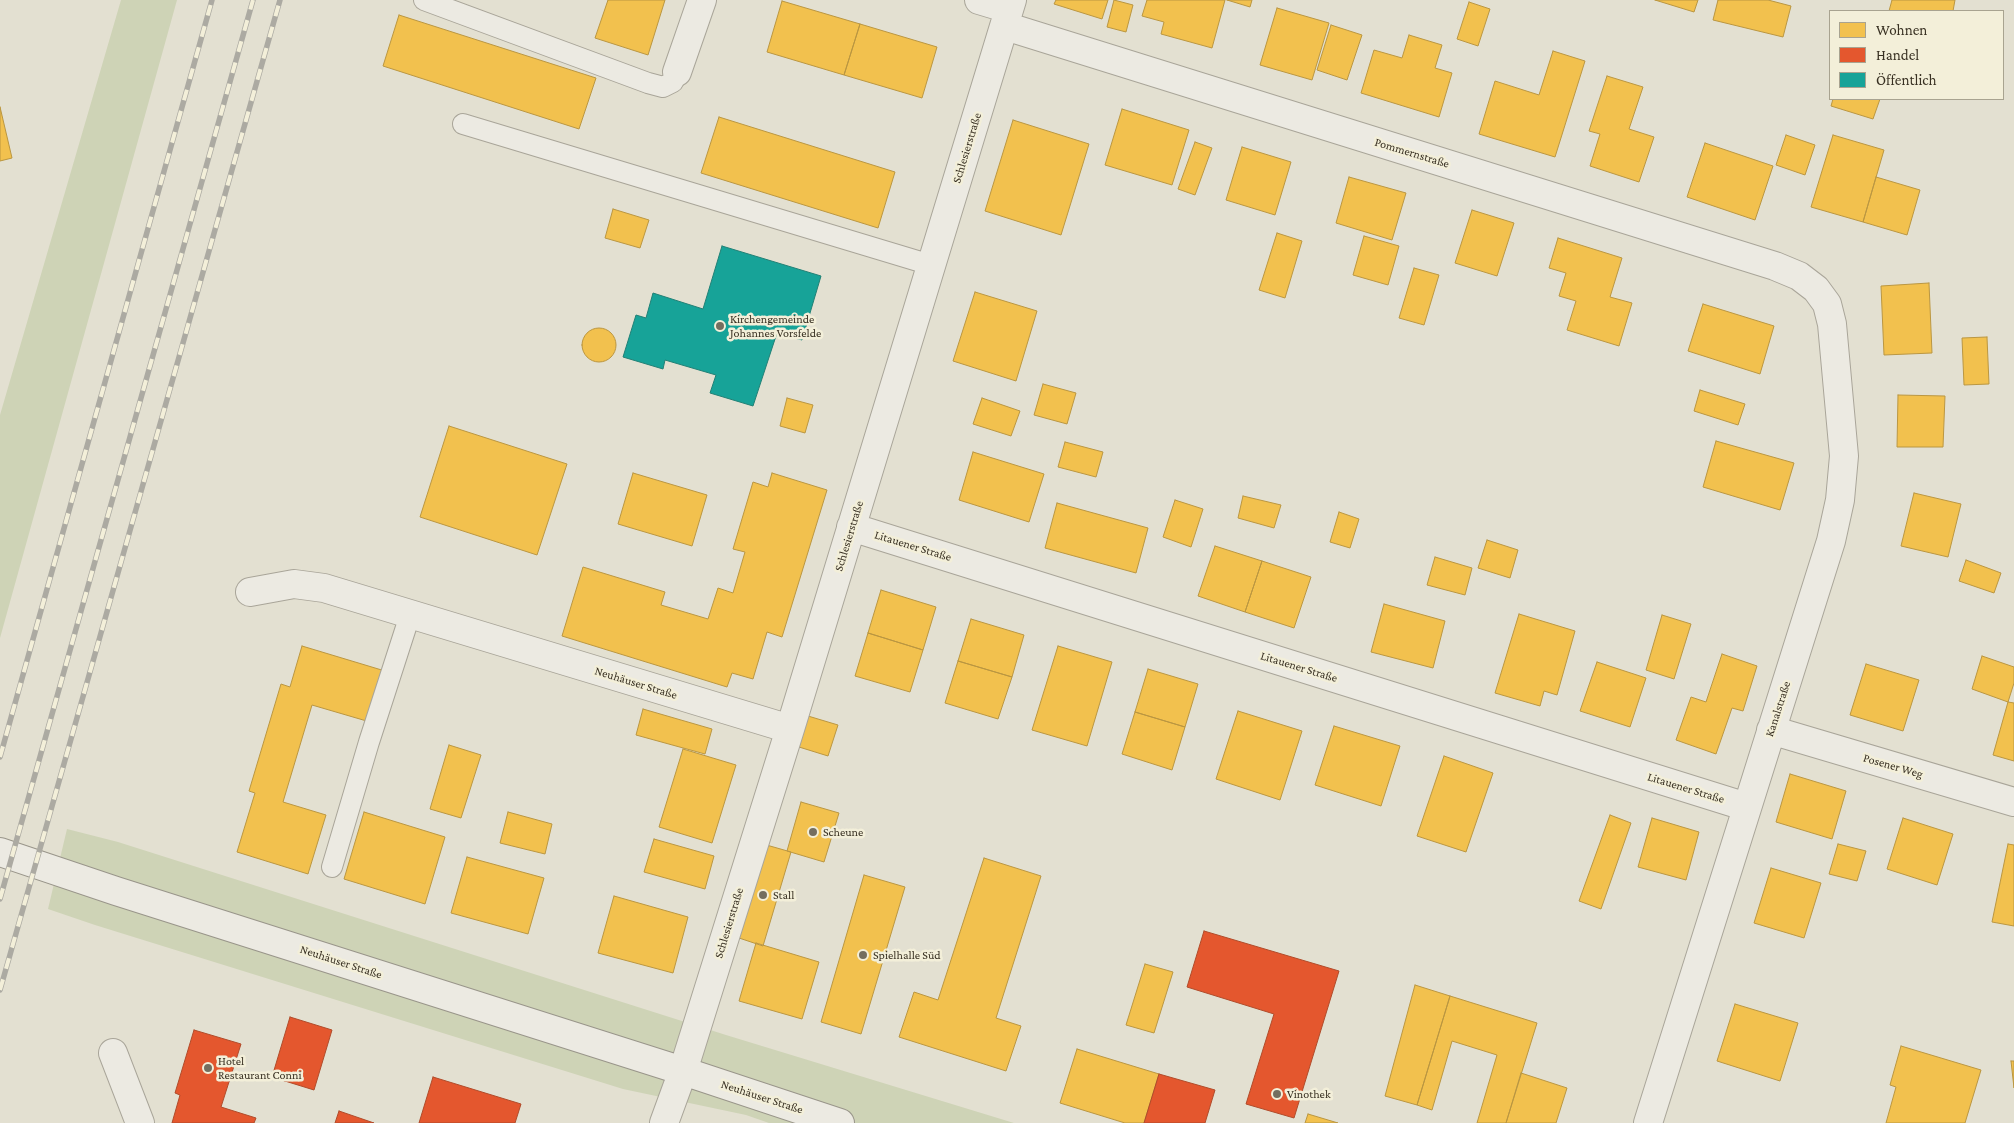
<!DOCTYPE html>
<meta charset="utf-8">
<style>
body{margin:0}
#map{position:relative;width:2014px;height:1123px;overflow:hidden;background:#e3e0d1;font-family:"Crimson Pro",serif}
canvas{display:block}
.legend{position:absolute;left:1829px;top:10px;width:175px;height:90px;box-sizing:border-box;background:#f3efd9;border:1px solid #a8a390;margin:0;padding:6px 9px;list-style:none;font-size:15px;color:#383022}
.legend li{display:flex;align-items:center;gap:10px;height:25px}
.legend b{width:25px;border:1px solid #a8a390}
</style>
<div id="map">
<canvas width="2014" height="1123"></canvas>
<ul class="legend">
<li><b style="height:14px;background:#f2c14e"></b>Wohnen</li>
<li><b style="height:14px;background:#e4572e"></b>Handel</li>
<li><b style="height:14px;background:#17a398"></b>Öffentlich</li>
</ul>
</div>
<script>
const g = document.querySelector('canvas').getContext('2d');
g.lineJoin = 'round';
function fill(path, color) { g.fillStyle = color; g.fill(path, 'evenodd'); }
const shape = rows => new Path2D(rows.map(r => 'M' + r).join(''));
function trace(path, color, width, dash) { g.strokeStyle = color; g.lineWidth = width; g.lineCap = dash ? 'butt' : 'round'; g.setLineDash(dash || []); g.stroke(path); }
function drawText(font, color, halo, rows, align = 'center') {
  g.font = font + ' "Crimson Pro",serif'; g.lineWidth = 5; g.setLineDash([]); g.textBaseline = 'middle'; g.strokeStyle = halo; g.fillStyle = color; for (const [text, x, y, turn = 0] of rows) {
    g.save(); g.translate(x, y); g.rotate((+turn || 0) * Math.PI / 180); g.textAlign = isNaN(turn) ? turn : align; if (halo) g.strokeText(text, 0, 0); g.fillText(text, 0, 0); g.restore();
  }
}
const green = shape([
 [121,0,177,0,0,638,0,415],
 [67,829,118,842,726,1035,1014,1123,769,1123,746,1115,623,1089,95,925,48,909]
]);
const homes = shape([
 [608,0,665,0,648,55,595,38,608,0],
 [1056,0,1108,0,1102,19,1054,4,1056,0],
 [1114,0,1133,5,1126,32,1107,27,1114,0],
 [1147,0,1225,0,1212,48,1161,34,1164,22,1142,16,1147,0],
 [1227,0,1252,0,1250,7,1227,0],
 [1655,0,1698,0,1694,12,1655,0],
 [1718,0,1768,0,1791,6,1783,37,1713,20,1718,0],
 [1892,0,1955,0,1953,11,1889,11,1892,0],
 [782,1,860,24,844,75,767,52,782,1],
 [1469,2,1490,9,1478,46,1457,39,1469,2],
 [1277,8,1329,23,1312,80,1260,65,1277,8],
 [399,15,596,78,579,129,383,66,399,15],
 [860,24,937,47,922,98,844,75,860,24],
 [1331,25,1362,35,1347,80,1317,70,1331,25],
 [1409,35,1442,45,1435,68,1452,73,1439,117,1361,93,1374,50,1402,58,1409,35],
 [1553,51,1585,61,1555,157,1479,134,1495,81,1539,95,1553,51],
 [1607,76,1643,87,1629,129,1654,137,1639,182,1590,166,1600,134,1589,131,1607,76],
 [1833,99,1880,99,1873,119,1831,106,1833,99],
 [0,107,12,158,0,161,0,107],
 [1122,109,1189,130,1172,185,1105,165,1122,109],
 [719,117,895,172,878,228,701,173,719,117],
 [1013,120,1089,144,1061,235,985,211,1013,120],
 [1786,135,1815,145,1805,175,1776,165,1786,135],
 [1833,135,1884,150,1863,222,1811,207,1833,135],
 [1195,142,1212,148,1195,195,1178,189,1195,142],
 [1705,143,1773,166,1755,220,1687,197,1705,143],
 [1242,147,1291,162,1275,215,1226,200,1242,147],
 [1349,177,1406,193,1392,240,1336,223,1349,177],
 [1876,177,1920,190,1907,235,1863,222,1876,177],
 [613,209,649,220,640,248,605,238,613,209],
 [1472,210,1514,223,1497,276,1455,263,1472,210],
 [1277,233,1302,241,1285,298,1259,290,1277,233],
 [1364,236,1399,246,1388,285,1353,275,1364,236],
 [1558,238,1622,258,1610,297,1632,303,1619,346,1567,330,1576,301,1559,296,1566,273,1549,268,1558,238],
 [1414,268,1439,275,1424,325,1399,318,1414,268],
 [1929,283,1932,353,1884,355,1881,286,1929,283],
 [975,292,1037,311,1016,381,953,361,975,292],
 [1703,304,1774,326,1760,374,1688,351,1703,304],
 '582 345a17 17 0 1 1 34 0a17 17 0 1 1-34 0Z',
 [1987,337,1989,384,1964,385,1962,338,1987,337],
 [1043,384,1076,393,1067,424,1034,415,1043,384],
 [1700,390,1745,404,1738,425,1694,411,1700,390],
 [1898,395,1945,396,1943,447,1897,447,1898,395],
 [787,398,813,405,805,433,780,426,787,398],
 [982,398,1020,411,1011,436,973,424,982,398],
 [449,426,567,464,537,555,420,517,449,426],
 [1716,441,1794,463,1780,510,1703,487,1716,441],
 [1065,442,1103,452,1096,477,1058,467,1065,442],
 [973,452,1044,474,1029,522,959,500,973,452],
 [633,473,707,495,692,546,618,524,633,473],
 [772,473,827,490,782,637,767,632,753,679,732,673,727,687,562,636,583,567,665,592,661,605,708,619,718,588,733,593,745,552,733,549,753,482,768,487,772,473],
 [1914,493,1961,504,1948,557,1901,546,1914,493],
 [1243,496,1281,505,1274,528,1238,518,1243,496],
 [1175,500,1203,509,1191,547,1163,537,1175,500],
 [1057,503,1148,528,1136,573,1045,548,1057,503],
 [1339,512,1359,519,1350,548,1330,542,1339,512],
 [1487,540,1518,550,1510,578,1478,568,1487,540],
 [1215,546,1262,561,1245,612,1198,596,1215,546],
 [1435,557,1472,568,1465,595,1427,585,1435,557],
 [1966,560,2001,573,1994,593,1959,581,1966,560],
 [1262,561,1311,577,1294,628,1245,612,1262,561],
 [881,590,936,607,923,650,868,633,881,590],
 [1384,604,1445,621,1433,668,1371,652,1384,604],
 [1519,614,1575,631,1557,695,1544,691,1540,706,1495,693,1519,614],
 [1662,615,1691,624,1674,679,1646,670,1662,615],
 [971,619,1024,635,1012,677,958,661,971,619],
 [868,633,923,650,910,692,855,676,868,633],
 [302,646,385,671,370,722,312,705,283,802,326,815,308,874,237,852,255,793,249,791,281,684,290,687,302,646],
 [1058,646,1112,662,1087,746,1032,730,1058,646],
 [1722,654,1757,666,1743,711,1732,708,1716,754,1676,740,1691,697,1706,702,1722,654],
 [1982,656,2014,667,2014,683,2008,702,1972,689,1982,656],
 [958,661,1012,677,998,719,945,703,958,661],
 [1597,662,1646,678,1630,727,1580,711,1597,662],
 [1866,664,1919,680,1903,731,1850,715,1866,664],
 [1148,669,1198,684,1185,727,1135,712,1148,669],
 [2008,702,2014,703,2014,761,1993,755,2008,702],
 [643,709,712,729,705,754,636,735,643,709],
 [1238,711,1302,731,1280,800,1216,779,1238,711],
 [1135,712,1185,727,1172,770,1122,754,1135,712],
 [808,716,838,725,828,756,799,747,808,716],
 [1334,726,1400,746,1381,806,1315,785,1334,726],
 [449,745,481,755,461,818,430,809,449,745],
 [683,749,736,765,712,843,659,827,683,749],
 [1444,756,1493,773,1466,852,1417,836,1444,756],
 [1790,774,1846,791,1832,839,1776,822,1790,774],
 [801,802,839,813,824,862,787,851,801,802],
 [364,812,445,837,425,904,344,879,364,812],
 [508,812,552,824,545,854,500,843,508,812],
 [1610,815,1631,823,1601,909,1579,901,1610,815],
 [1652,818,1699,832,1686,880,1638,867,1652,818],
 [1903,818,1953,834,1937,885,1887,869,1903,818],
 [654,839,714,856,705,889,644,872,654,839],
 [763,844,791,852,763,946,736,937,763,844],
 [1838,844,1866,851,1857,881,1829,874,1838,844],
 [2008,844,2014,845,2014,926,1992,922,2008,844],
 [467,857,544,878,528,934,451,913,467,857],
 [984,858,1041,876,996,1018,1021,1026,1006,1071,899,1037,914,992,938,1000,984,858],
 [1771,868,1821,883,1804,938,1754,923,1771,868],
 [864,875,905,887,861,1034,821,1022,864,875],
 [614,896,688,917,673,973,598,953,614,896],
 [756,943,819,962,802,1019,739,1001,756,943],
 [1145,964,1173,972,1154,1033,1126,1025,1145,964],
 [1415,985,1450,996,1417,1105,1385,1096,1415,985],
 [1450,996,1537,1023,1506,1123,1477,1123,1497,1055,1452,1041,1432,1110,1417,1105,1450,996],
 [1735,1004,1798,1023,1780,1081,1717,1061,1735,1004],
 [1901,1046,1981,1070,1965,1123,1886,1123,1896,1087,1890,1085,1901,1046],
 [1077,1049,1159,1074,1144,1123,1125,1123,1060,1103,1077,1049],
 [2011,1061,2014,1061,2014,1088,2011,1061],
 [1521,1073,1567,1088,1556,1123,1506,1123,1521,1073],
 [1308,1114,1338,1123,1305,1123,1308,1114]
]);
const shops = shape([
 [1204,931,1339,971,1294,1118,1246,1104,1274,1014,1187,987,1204,931],
 [290,1017,332,1030,314,1090,272,1077,290,1017],
 [194,1030,241,1044,221,1107,256,1118,254,1123,172,1123,180,1095,175,1093,194,1030],
 [1159,1074,1215,1090,1205,1123,1144,1123,1159,1074],
 [433,1077,521,1104,515,1123,419,1123,433,1077],
 [339,1111,374,1123,335,1123,339,1111]
]);
const public = shape([
 [722,246,821,276,802,340,777,333,753,406,710,393,716,375,665,360,663,369,623,357,636,315,646,318,653,293,703,309,722,246]
]);
const lane = shape([
 [424,0,648,83,663,87,673,82,677,72],
 [463,124,931,265],
 [332,867,369,742,410,615]
]);
const street = shape([
 [979,0,1009,9],
 [1005,26,1775,266,1799,276,1816,289,1827,304,1832,324,1844,456,1840,500,1831,541,1648,1123],
 [677,72,702,0],
 [851,527,1747,807],
 [250,592,294,584,324,588,790,729],
 [1771,730,2014,802],
 [113,1053,140,1123],
 [664,1123,683,1071,790,729,1012,0]
]);
const secondary = shape([
 [0,852,116,891,683,1071,840,1123]
]);
const rail = shape([
 [0,757,212,0],
 [0,899,253,0],
 [0,990,280,0]
]);
const markers = [
 [720,326,5,"#746e5f"],
 [813,832,5,"#746e5f"],
 [763,895,5,"#746e5f"],
 [863,955,5,"#746e5f"],
 [208,1068,5,"#746e5f"],
 [1277,1094,5,"#746e5f"]
];
const streetNames = [
 ["Schlesierstraße",967,148,-73],
 ["Pommernstraße",1412,153,17],
 ["Schlesierstraße",849,536,-73],
 ["Litauener Straße",913,546,17],
 ["Litauener Straße",1299,667,17],
 ["Neuhäuser Straße",636,683,17],
 ["Kanalstraße",1778,709,-72],
 ["Posener Weg",1893,766,16],
 ["Litauener Straße",1686,788,17],
 ["Schlesierstraße",729,923,-73],
 ["Neuhäuser Straße",341,962,18],
 ["Neuhäuser Straße",762,1097,18]
];
const poiNames = [
 ["Kirchengemeinde",730,319],
 ["Johannes Vorsfelde",730,333],
 ["Scheune",823,832],
 ["Stall",773,895],
 ["Spielhalle Süd",873,955],
 ["Hotel",218,1061],
 ["Restaurant Conni",218,1075],
 ["Vinothek",1287,1094]
];
fill(green, '#ced3b6');
fill(homes, '#f2c14e');
trace(homes, '#ba9641', 1);
fill(shops, '#e4572e');
trace(shops, '#b04b2a', 1);
fill(public, '#17a398');
trace(public, '#218075', 1);
trace(lane, '#a9a599', 22);
trace(street, '#a9a599', 30);
trace(secondary, '#99958a', 30);
trace(lane, '#eceae2', 20);
trace(street, '#eceae2', 28);
trace(secondary, '#eceae2', 28);
trace(rail, '#acaaa2', 5.5);
trace(rail, '#f3efd9', 4, [11]);
for (const [x, y, r, color] of markers) { const dot = new Path2D(); dot.arc(x, y, r, 0, 2 * Math.PI); g.fillStyle = color; g.fill(dot); trace(dot, '#f3efd9', 2); }
drawText('12px', '#383022', '#f3efd9', streetNames);
drawText('12px', '#383022', '#f3efd9', poiNames, 'left');
</script>
